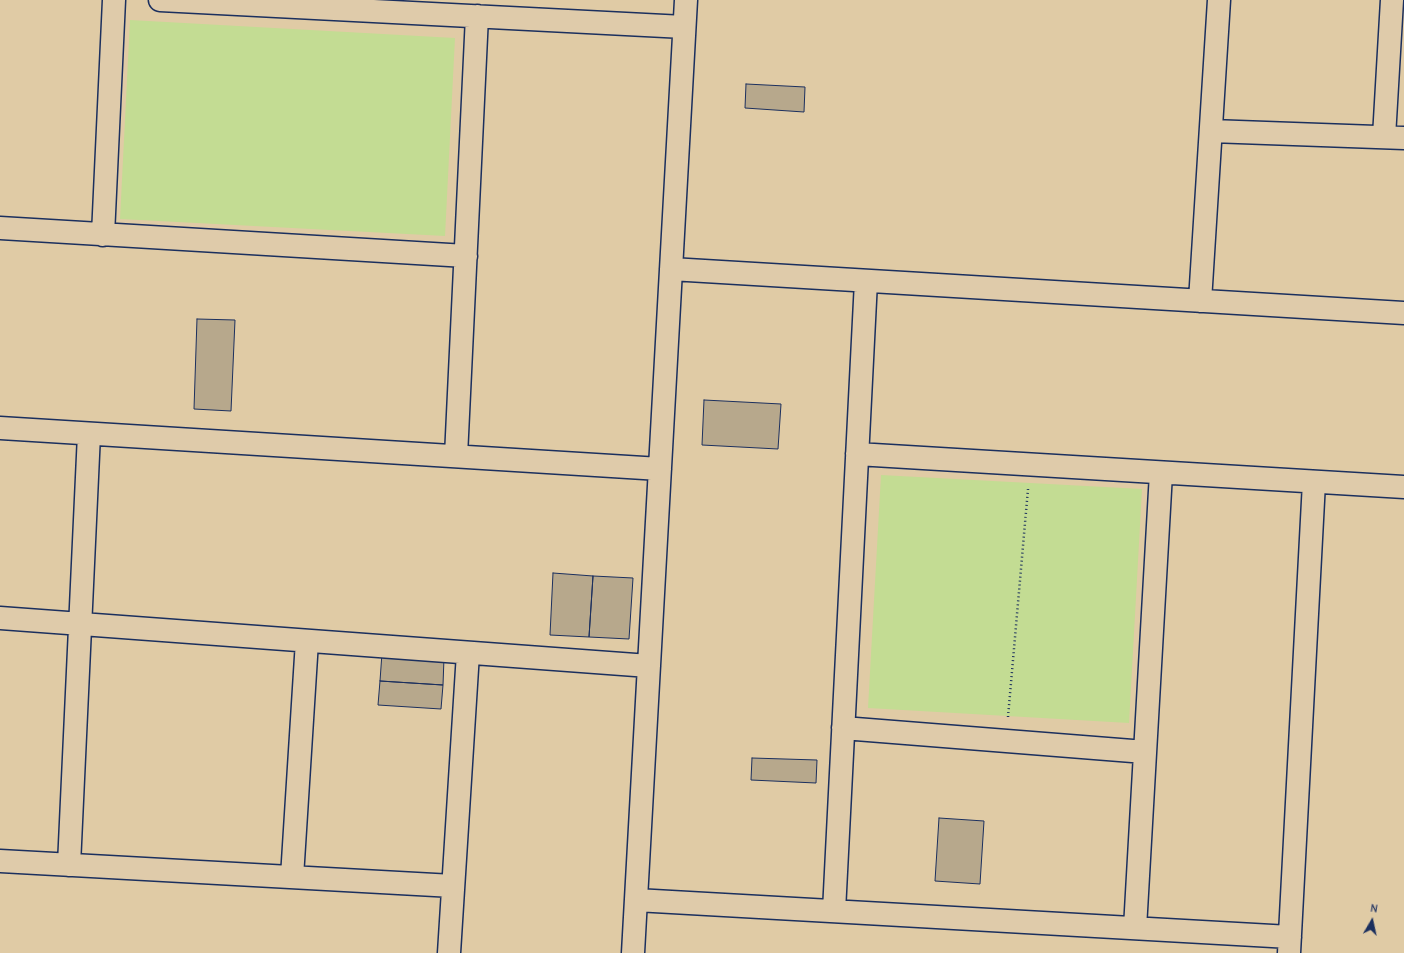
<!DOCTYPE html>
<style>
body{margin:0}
#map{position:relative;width:1404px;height:953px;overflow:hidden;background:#e0cba5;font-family:"Comic Neue",sans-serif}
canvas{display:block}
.north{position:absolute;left:1352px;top:901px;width:40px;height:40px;-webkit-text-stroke:3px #dfcbaa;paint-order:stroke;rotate:9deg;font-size:11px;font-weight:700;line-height:16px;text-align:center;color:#1b2f5e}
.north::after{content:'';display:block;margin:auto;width:14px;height:18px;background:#1b2f5e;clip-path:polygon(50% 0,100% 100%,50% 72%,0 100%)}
</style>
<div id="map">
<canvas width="1404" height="953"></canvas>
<div class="north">N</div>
</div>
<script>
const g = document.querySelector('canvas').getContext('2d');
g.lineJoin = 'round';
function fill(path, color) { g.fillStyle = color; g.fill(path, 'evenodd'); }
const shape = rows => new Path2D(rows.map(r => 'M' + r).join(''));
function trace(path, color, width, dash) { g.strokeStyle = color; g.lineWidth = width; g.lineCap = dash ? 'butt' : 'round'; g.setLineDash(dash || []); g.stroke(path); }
const green = shape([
 [130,20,455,38,445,236,120,219],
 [881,475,1142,489,1129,723,868,708]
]);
const building = shape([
 [746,84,805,87,804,112,745,108,746,84],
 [197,319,235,320,231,411,194,409,197,319],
 [704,400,781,404,778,449,702,445,704,400],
 [553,573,593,576,589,637,550,635,553,573],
 [593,576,633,578,629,639,589,637,593,576],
 [382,653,444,658,443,685,380,681,382,653],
 [380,681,443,685,441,709,378,705,380,681],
 [752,758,817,760,816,783,751,780,752,758],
 [939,818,984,821,980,884,935,881,939,818]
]);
const path = shape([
 [1008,717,1028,489]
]);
const street = shape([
 [160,0,684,27],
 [1211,131,1404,138],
 [1384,137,1392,0],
 [0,228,466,256],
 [103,235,114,0],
 [671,269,1404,313],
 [1200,301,1219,0],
 [0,428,660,469],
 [857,454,1404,487],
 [456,456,477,16],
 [0,618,649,666],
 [843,728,1145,752],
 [0,861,453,886],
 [69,865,89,434],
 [292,877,307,641],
 [636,900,1290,937],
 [834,911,866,281],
 [1135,928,1161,473],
 [449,953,468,653],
 [633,953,686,0],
 [1289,953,1314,482]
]);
fill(green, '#c3dc93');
fill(building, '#b7a88c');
trace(building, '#1b2f5e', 1);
trace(street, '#1b2f5e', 25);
trace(path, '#1b2f5e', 2.5, [1, 3]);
trace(street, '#dfcbaa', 22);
</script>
